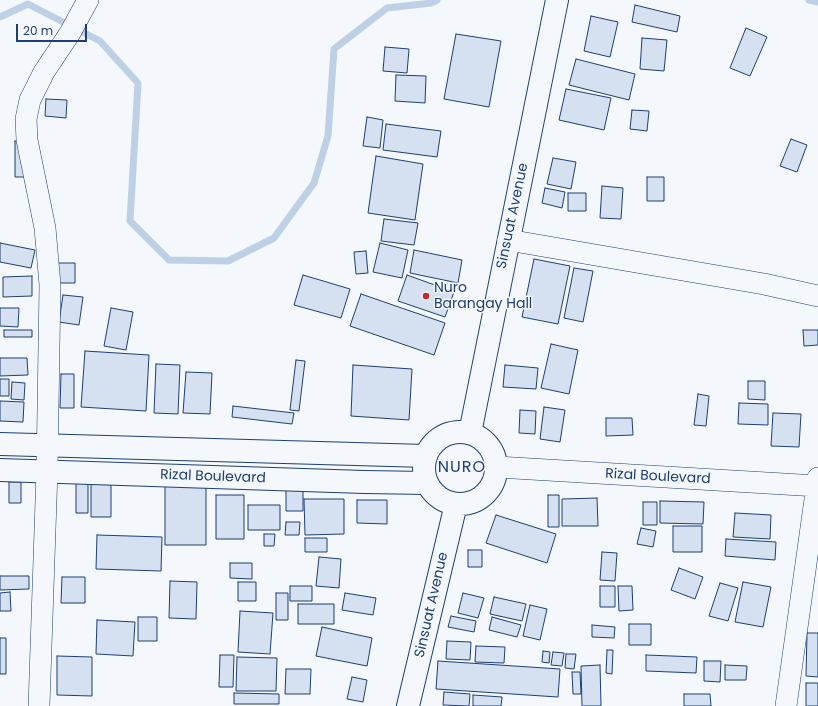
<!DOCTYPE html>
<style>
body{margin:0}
#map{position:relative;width:818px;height:706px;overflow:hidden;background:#f4f7fb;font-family:Poppins,sans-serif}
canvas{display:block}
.scale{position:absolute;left:16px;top:24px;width:71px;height:18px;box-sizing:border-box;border:2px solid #1d3f73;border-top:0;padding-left:5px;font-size:12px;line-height:14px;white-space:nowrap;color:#1d3f73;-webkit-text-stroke:3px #f4f7fb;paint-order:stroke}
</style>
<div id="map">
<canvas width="818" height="706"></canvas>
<div class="scale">20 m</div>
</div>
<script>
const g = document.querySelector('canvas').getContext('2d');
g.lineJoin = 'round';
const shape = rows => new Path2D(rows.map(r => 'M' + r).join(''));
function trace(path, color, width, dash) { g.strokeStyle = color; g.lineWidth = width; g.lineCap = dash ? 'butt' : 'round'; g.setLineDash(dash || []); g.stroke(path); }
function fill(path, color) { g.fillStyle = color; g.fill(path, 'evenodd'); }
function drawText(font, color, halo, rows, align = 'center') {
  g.font = font + ' Poppins,sans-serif'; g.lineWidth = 3; g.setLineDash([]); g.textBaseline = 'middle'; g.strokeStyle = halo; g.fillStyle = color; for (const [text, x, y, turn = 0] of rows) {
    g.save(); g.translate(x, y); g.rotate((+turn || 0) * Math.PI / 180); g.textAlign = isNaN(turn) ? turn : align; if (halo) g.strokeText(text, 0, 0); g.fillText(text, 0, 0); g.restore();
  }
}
const stream = shape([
 [809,0,818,2],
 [0,17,28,4,100,41,138,83,130,221,169,260,228,261,274,238,314,183,328,136,334,49,387,8,431,3,437,0]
]);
const building = shape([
 [635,5,680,16,677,32,632,22,635,5],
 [591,16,618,22,610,57,584,51,591,16],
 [746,28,767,37,750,76,730,68,746,28],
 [456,34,501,41,489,107,444,99,456,34],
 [642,38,667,40,664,71,640,69,642,38],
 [385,47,409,49,407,73,383,71,385,47],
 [576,59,635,74,629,100,569,85,576,59],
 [396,75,426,76,425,103,395,101,396,75],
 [566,89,611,98,604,130,559,120,566,89],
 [46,99,67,100,66,118,45,116,46,99],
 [632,110,649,111,647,131,630,129,632,110],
 [367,117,383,120,380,148,363,146,367,117],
 [386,124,441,131,437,157,383,150,386,124],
 [791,139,807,145,797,172,780,166,791,139],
 [15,141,24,141,25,177,15,177,15,141],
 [376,156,423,164,415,220,368,213,376,156],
 [553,158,576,162,571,189,547,184,553,158],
 [647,177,664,177,664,201,647,201,647,177],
 [602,186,623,188,621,219,600,218,602,186],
 [545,188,565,192,562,208,542,203,545,188],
 [568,193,586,193,586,211,568,211,568,193],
 [384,219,418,223,414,245,381,241,384,219],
 [0,243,35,250,31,268,0,262,0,243],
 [380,243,408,250,402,278,373,272,380,243],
 [414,250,462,260,458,283,410,273,414,250],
 [366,251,368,273,356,274,354,252,366,251],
 [534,259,570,266,558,324,522,317,534,259],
 [54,263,75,263,75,283,54,283,54,263],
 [574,268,593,271,583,322,564,318,574,268],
 [303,275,350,289,341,318,294,305,303,275],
 [407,275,454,292,445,317,398,301,407,275],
 [32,276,32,296,3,297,3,277,32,276],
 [361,294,445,323,434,355,350,326,361,294],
 [63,295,83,297,79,325,59,322,63,295],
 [0,308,19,308,18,327,0,326,0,308],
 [111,308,133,312,126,350,104,346,111,308],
 [4,330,32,330,32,337,4,337,4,330],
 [803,330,818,330,818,345,804,346,803,330],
 [551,344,578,350,569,394,541,388,551,344],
 [85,351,149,355,146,411,81,407,85,351],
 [0,358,27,358,28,375,0,376,0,358],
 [296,360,305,361,299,411,290,410,296,360],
 [156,364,180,365,178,414,154,413,156,364],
 [353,365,412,369,409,420,351,416,353,365],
 [505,365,538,368,536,389,503,387,505,365],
 [186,372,212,373,210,414,183,413,186,372],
 [61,374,74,374,74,408,60,408,61,374],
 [0,379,9,379,9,396,0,396,0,379],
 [748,381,765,381,765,400,748,399,748,381],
 [12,382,25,383,24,400,11,399,12,382],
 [698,394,709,396,706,426,694,425,698,394],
 [0,401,24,402,23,422,0,421,0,401],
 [739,403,768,404,768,425,738,424,739,403],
 [233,406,294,413,292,424,232,417,233,406],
 [544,407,565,410,560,442,540,439,544,407],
 [520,410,536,411,535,434,519,433,520,410],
 [773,413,801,414,799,447,771,446,773,413],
 [606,418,632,418,633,435,606,436,606,418],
 [91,477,111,477,111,517,91,517,91,477],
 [165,478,206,478,206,545,165,545,165,478],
 [9,482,21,482,21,503,9,503,9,482],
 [76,482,88,482,88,513,76,513,76,482],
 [286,484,303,484,303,511,286,511,286,484],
 [216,495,244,495,244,539,216,539,216,495],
 [548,495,559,495,559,527,548,527,548,495],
 [597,498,598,526,562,526,562,499,597,498],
 [304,499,344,499,344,534,305,535,304,499],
 [357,500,387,500,387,524,357,523,357,500],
 [660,501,704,502,703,524,660,523,660,501],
 [643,502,657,502,657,525,643,525,643,502],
 [248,505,280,505,280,530,248,530,248,505],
 [735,513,771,515,770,539,733,537,735,513],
 [496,515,556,534,547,563,486,543,496,515],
 [286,522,300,522,299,535,285,535,286,522],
 [673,526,702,526,702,552,673,552,673,526],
 [641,528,656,531,653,547,637,544,641,528],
 [264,534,275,534,274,546,264,546,264,534],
 [97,535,162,537,161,571,96,569,97,535],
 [305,538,327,538,327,552,305,552,305,538],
 [726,539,776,542,775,560,725,556,726,539],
 [468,550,482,550,482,567,468,567,468,550],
 [602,552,617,553,615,581,600,580,602,552],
 [319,557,341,559,339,588,316,586,319,557],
 [230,563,252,563,252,579,230,578,230,563],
 [679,568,703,577,695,599,671,590,679,568],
 [0,576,29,576,29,589,0,590,0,576],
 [62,577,85,577,85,603,61,603,62,577],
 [170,581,197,582,196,619,169,618,170,581],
 [238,582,256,582,256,601,238,601,238,582],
 [743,582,771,587,763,627,735,622,743,582],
 [720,583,738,588,728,621,709,616,720,583],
 [290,586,312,586,312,601,290,601,290,586],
 [600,586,615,586,615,607,600,607,600,586],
 [618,586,632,586,633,610,619,611,618,586],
 [10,592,11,611,0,611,0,593,10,592],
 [276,593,288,593,288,620,276,620,276,593],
 [345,593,376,598,373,615,342,610,345,593],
 [463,593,484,598,478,618,458,613,463,593],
 [494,597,526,604,522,621,490,614,494,597],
 [298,604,334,604,334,624,298,624,298,604],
 [530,605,547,609,540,640,523,636,530,605],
 [240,611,273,613,270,654,238,652,240,611],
 [451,616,476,621,474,632,448,627,451,616],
 [138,617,157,617,157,641,138,641,138,617],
 [492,617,521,625,517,637,489,630,492,617],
 [97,620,135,622,133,656,96,654,97,620],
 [629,624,651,624,651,645,629,645,629,624],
 [592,625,615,627,614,638,592,637,592,625],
 [322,627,372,638,367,666,316,656,322,627],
 [807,633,818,633,818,677,806,676,807,633],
 [0,638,6,638,6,674,0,674,0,638],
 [447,641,471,642,470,660,446,659,447,641],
 [476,646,505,647,504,663,475,662,476,646],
 [607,650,613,650,612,674,606,673,607,650],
 [543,651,550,652,549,663,542,662,543,651],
 [553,652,564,653,562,666,551,665,553,652],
 [566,654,576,654,574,669,565,668,566,654],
 [220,655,234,655,233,687,219,687,220,655],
 [646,655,697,657,696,673,646,671,646,655],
 [57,656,92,657,92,696,57,695,57,656],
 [237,657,277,658,276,691,236,691,237,657],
 [438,661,560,669,558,697,436,689,438,661],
 [704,661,721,661,720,682,704,681,704,661],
 [600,665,601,706,582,706,581,666,600,665],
 [725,665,747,666,746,680,725,680,725,665],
 [286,669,311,669,310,694,285,694,286,669],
 [572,672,580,672,581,694,573,694,572,672],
 [352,677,367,680,363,702,347,699,352,677],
 [806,683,818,683,818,706,806,706,806,683],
 [444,692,470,694,469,706,443,705,444,692],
 [234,693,279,694,279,704,234,704,234,693],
 [684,694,710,694,711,706,684,706,684,694],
 [473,695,502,697,501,706,473,706,473,695]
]);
const street = shape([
 [508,240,764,284,818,296],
 [497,467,818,486],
 [39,706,47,471,50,285,45,228,27,140,26,119,30,100,44,72,70,33,88,0],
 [786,706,818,478]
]);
const secondary = shape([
 [0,444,426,456],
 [0,470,364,482,427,483]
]);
const primary = shape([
 '424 468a36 36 0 1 1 72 0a36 36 0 1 1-72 0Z',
 [470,433,557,0],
 [408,706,456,504]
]);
const markers = [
 [426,296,4,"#c62828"]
];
const streetNames = [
 ["Sinsuat Avenue",513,216,-78],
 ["Rizal Boulevard",213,477,2],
 ["Rizal Boulevard",658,477,3],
 ["Sinsuat Avenue",432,605,-77]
];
const poiNames = [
 ["Nuro",434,288],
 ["Barangay Hall",434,304]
];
const quarterNames = [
 ["NURO",462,468]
];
trace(stream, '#bed0e5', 7);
fill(building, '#d5e0f0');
trace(building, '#1d3f73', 1);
trace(street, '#1d3f73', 22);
trace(secondary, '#1d3f73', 24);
trace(primary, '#1d3f73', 24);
trace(street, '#f4f7fb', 21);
trace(secondary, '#f4f7fb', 22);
trace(primary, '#f4f7fb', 22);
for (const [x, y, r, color] of markers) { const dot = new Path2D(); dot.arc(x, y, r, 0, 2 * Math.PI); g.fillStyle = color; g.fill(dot); trace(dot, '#f4f7fb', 1.5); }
drawText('14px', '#1d3f73', '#f4f7fb', streetNames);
drawText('14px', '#1d3f73', '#f4f7fb', poiNames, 'left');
g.letterSpacing = '1px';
drawText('16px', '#1d3f73', '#f4f7fb', quarterNames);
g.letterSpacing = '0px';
</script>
